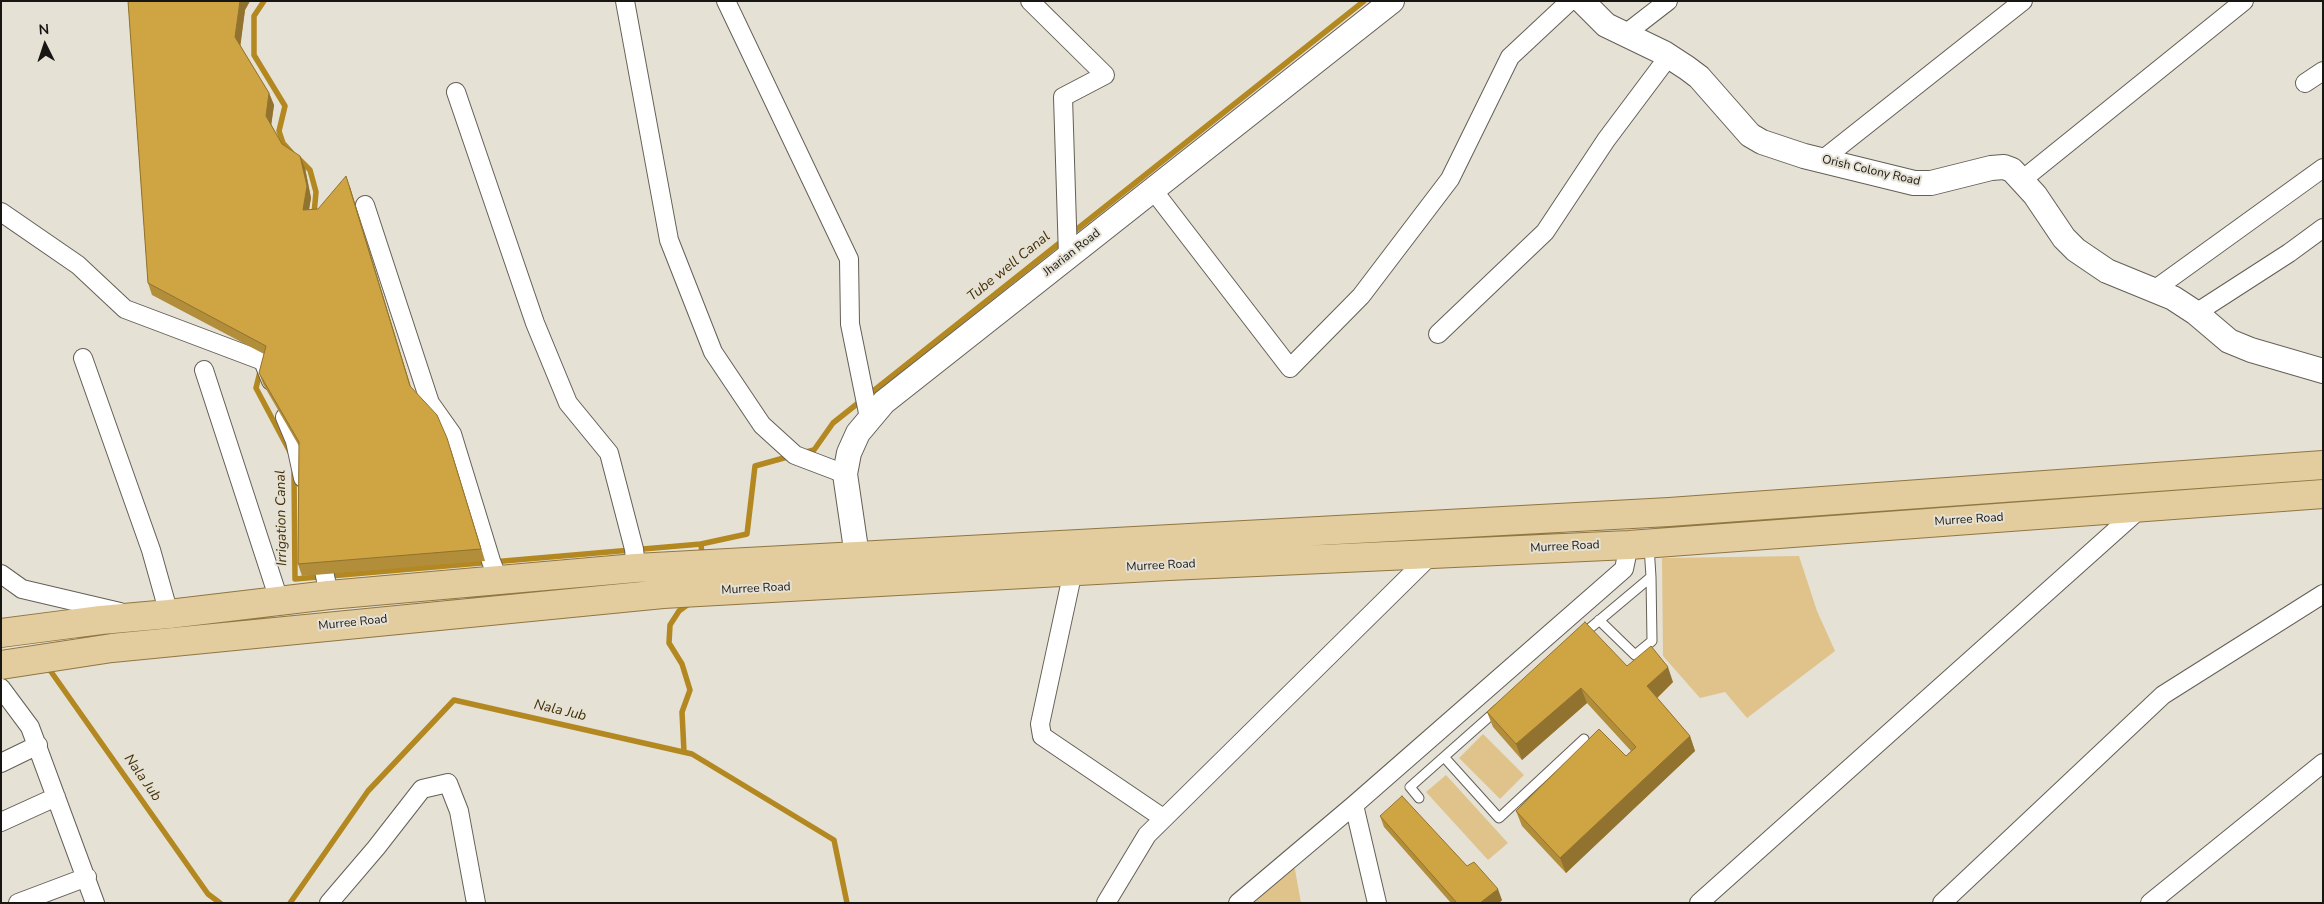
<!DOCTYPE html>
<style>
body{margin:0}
#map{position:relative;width:2324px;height:904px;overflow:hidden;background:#e6e1d5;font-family:"Nunito Sans",sans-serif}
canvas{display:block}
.frame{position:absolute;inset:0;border:2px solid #181612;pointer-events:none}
.north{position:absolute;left:20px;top:20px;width:50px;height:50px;-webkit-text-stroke:4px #e6e1d5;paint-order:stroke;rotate:356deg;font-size:14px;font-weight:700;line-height:20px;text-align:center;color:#181612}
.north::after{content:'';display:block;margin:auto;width:18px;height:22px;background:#181612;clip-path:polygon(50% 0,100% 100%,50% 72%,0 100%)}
</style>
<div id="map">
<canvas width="2324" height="904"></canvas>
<div class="frame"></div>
<div class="north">N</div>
</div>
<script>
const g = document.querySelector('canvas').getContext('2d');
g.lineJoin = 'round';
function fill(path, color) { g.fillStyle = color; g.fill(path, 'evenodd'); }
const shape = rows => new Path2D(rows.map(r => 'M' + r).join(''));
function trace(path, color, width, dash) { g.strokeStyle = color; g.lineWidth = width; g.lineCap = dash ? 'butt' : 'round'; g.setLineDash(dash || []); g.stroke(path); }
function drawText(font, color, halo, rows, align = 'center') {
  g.font = font + ' "Nunito Sans",sans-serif'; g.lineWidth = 4; g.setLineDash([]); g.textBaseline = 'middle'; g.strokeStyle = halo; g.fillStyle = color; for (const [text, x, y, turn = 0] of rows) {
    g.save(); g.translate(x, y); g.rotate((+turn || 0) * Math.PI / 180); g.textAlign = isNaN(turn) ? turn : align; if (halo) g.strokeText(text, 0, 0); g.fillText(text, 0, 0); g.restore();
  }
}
const green = shape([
 [1799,556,1817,611,1835,651,1747,718,1725,692,1700,698,1663,656,1662,558],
 [1483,734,1524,775,1500,799,1459,758],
 [1446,775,1508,843,1488,860,1426,792],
 [1294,864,1301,903,1254,903]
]);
const stream = shape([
 [264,1,254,16,254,55,285,106,279,131,283,143,292,153],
 [299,159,310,170,316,192,314,214],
 [261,368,256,388,290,452],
 [802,453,814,450,833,423,1364,1],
 [294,473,295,579,701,544,702,555],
 [701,544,747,534,755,466,791,456],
 [47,666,208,894,220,903],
 [684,752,682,712,690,690,682,664,669,643,670,625,679,611,690,603],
 [290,903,368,791,454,700,692,754,834,840,847,903]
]);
const lane = shape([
 [1599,620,1635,655,1652,641,1651,577],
 [1583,634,1651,577,1649,546],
 [1444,757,1499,818,1584,739],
 [1419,798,1410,787,1498,709]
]);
const street = shape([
 [625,1,669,240,713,352,762,425,795,455,845,474],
 [726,1,849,259,850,324,869,418],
 [1030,1,1105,75,1063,97,1068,257],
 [1624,35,1668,1],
 [2305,83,2323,71],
 [456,92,535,323,568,403,609,453,634,549,636,568],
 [1822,160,2023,1],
 [2022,180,2244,1],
 [1153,190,1290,368,1361,296,1450,179,1510,57,1570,1],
 [365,205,430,403,452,434,491,561,498,579],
 [1,212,78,265,125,309,263,361,271,381],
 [2154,290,2323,168],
 [2196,313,2289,253,2323,228],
 [1438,334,1545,232,1606,140,1669,56],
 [83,358,151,550,169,614],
 [204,370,279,600],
 [285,417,295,441,303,478],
 [320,552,329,595],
 [1073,571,1040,724,1042,736,1163,818],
 [1,574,22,589,120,612],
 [1,688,30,727,95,903],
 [1,763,38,745],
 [1354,805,1377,903],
 [1,822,56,797],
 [18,903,87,877],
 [329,903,376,848,422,789,448,783,459,811,476,903],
 [1106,903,1147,835,1433,553],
 [1238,903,1354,805,1624,569,1629,545],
 [1699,903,2142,507],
 [1942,903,2163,695,2323,594],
 [2150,903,2323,763]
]);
const secondary = shape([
 [1582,1,1606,25,1664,53,1687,68,1699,77,1750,135,1762,142,1804,156,1914,183,1931,183,1991,168,2004,167,2012,170,2035,195,2064,238,2076,250,2107,271,2173,298,2196,313,2229,341,2251,350,2323,371],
 [857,556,845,474,849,453,858,433,884,402,1392,1]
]);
const primary = shape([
 [1,633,101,620,169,614,329,595,636,568,1669,512,2323,465],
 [1,665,112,648,663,594,1169,566,1629,545,2323,494]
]);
const wall = shape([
 [128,1,250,1,245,10,240,45,269,93,274,105,271,124,282,144,305,168,311,198,309,209,318,209,350,187,411,387,451,450,485,561,302,576,298,564,299,446,263,384,259,373,264,354,152,295,148,283],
 [1627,666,1673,682,1657,698,1690,736,1695,751,1566,873,1522,826,1516,811,1626,756,1631,751,1587,703,1522,760,1493,727,1487,712],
 [1380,816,1467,866,1502,900,1499,903,1451,903,1384,827]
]);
const shadedWall = shape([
 [240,1,250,1,245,10,240,49,235,37],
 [269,93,274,105,271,127,266,116],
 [300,156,305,168,311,198,307,221,303,210],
 [346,176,350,187,414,398,410,386],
 [447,438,451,450,485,561,481,549],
 [1668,667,1673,682,1653,702,1647,686],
 [1581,688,1587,703,1522,760,1516,744],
 [1690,736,1695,751,1566,873,1560,858],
 [1498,889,1502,900,1499,903,1480,903]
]);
const building = shape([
 [128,1,240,1,235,37,269,93,266,116,282,144,300,156,307,186,303,210,318,209,346,176,410,386,437,415,447,438,481,549,298,564,299,442,259,373,266,346,148,283,128,1],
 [1585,622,1627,666,1651,646,1668,667,1647,686,1690,736,1560,858,1516,811,1599,729,1626,756,1636,747,1581,688,1516,744,1487,712,1585,622],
 [1402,796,1467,866,1474,862,1498,889,1480,903,1457,903,1380,816,1402,796]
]);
const streetNames = [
 ["Orish Colony Road",1871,171,13],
 ["Jharian Road",1072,253,-38],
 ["Murree Road",1969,520,-4],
 ["Murree Road",1565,547,-3],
 ["Murree Road",1161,566,-3],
 ["Murree Road",756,589,-3],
 ["Murree Road",353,623,-6]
];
const waterNames = [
 ["Tube well Canal",1009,267,-39],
 ["Irrigation Canal",282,518,-91],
 ["Nala Jub",560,711,13],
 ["Nala Jub",142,778,55]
];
fill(green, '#dfc38b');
trace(stream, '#b38820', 5.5);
trace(lane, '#645f56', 11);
trace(street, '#645f56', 20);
trace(secondary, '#645f56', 26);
trace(primary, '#907641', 30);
trace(lane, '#fff', 9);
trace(street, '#fff', 18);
trace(secondary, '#fff', 24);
trace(primary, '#e3cc9d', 28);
fill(wall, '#b28d3a');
fill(shadedWall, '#91732f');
fill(building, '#cfa443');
trace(building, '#91732f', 1);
drawText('12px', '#181612', '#e6e1d5', streetNames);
drawText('italic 14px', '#423006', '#e6e1d5', waterNames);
</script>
